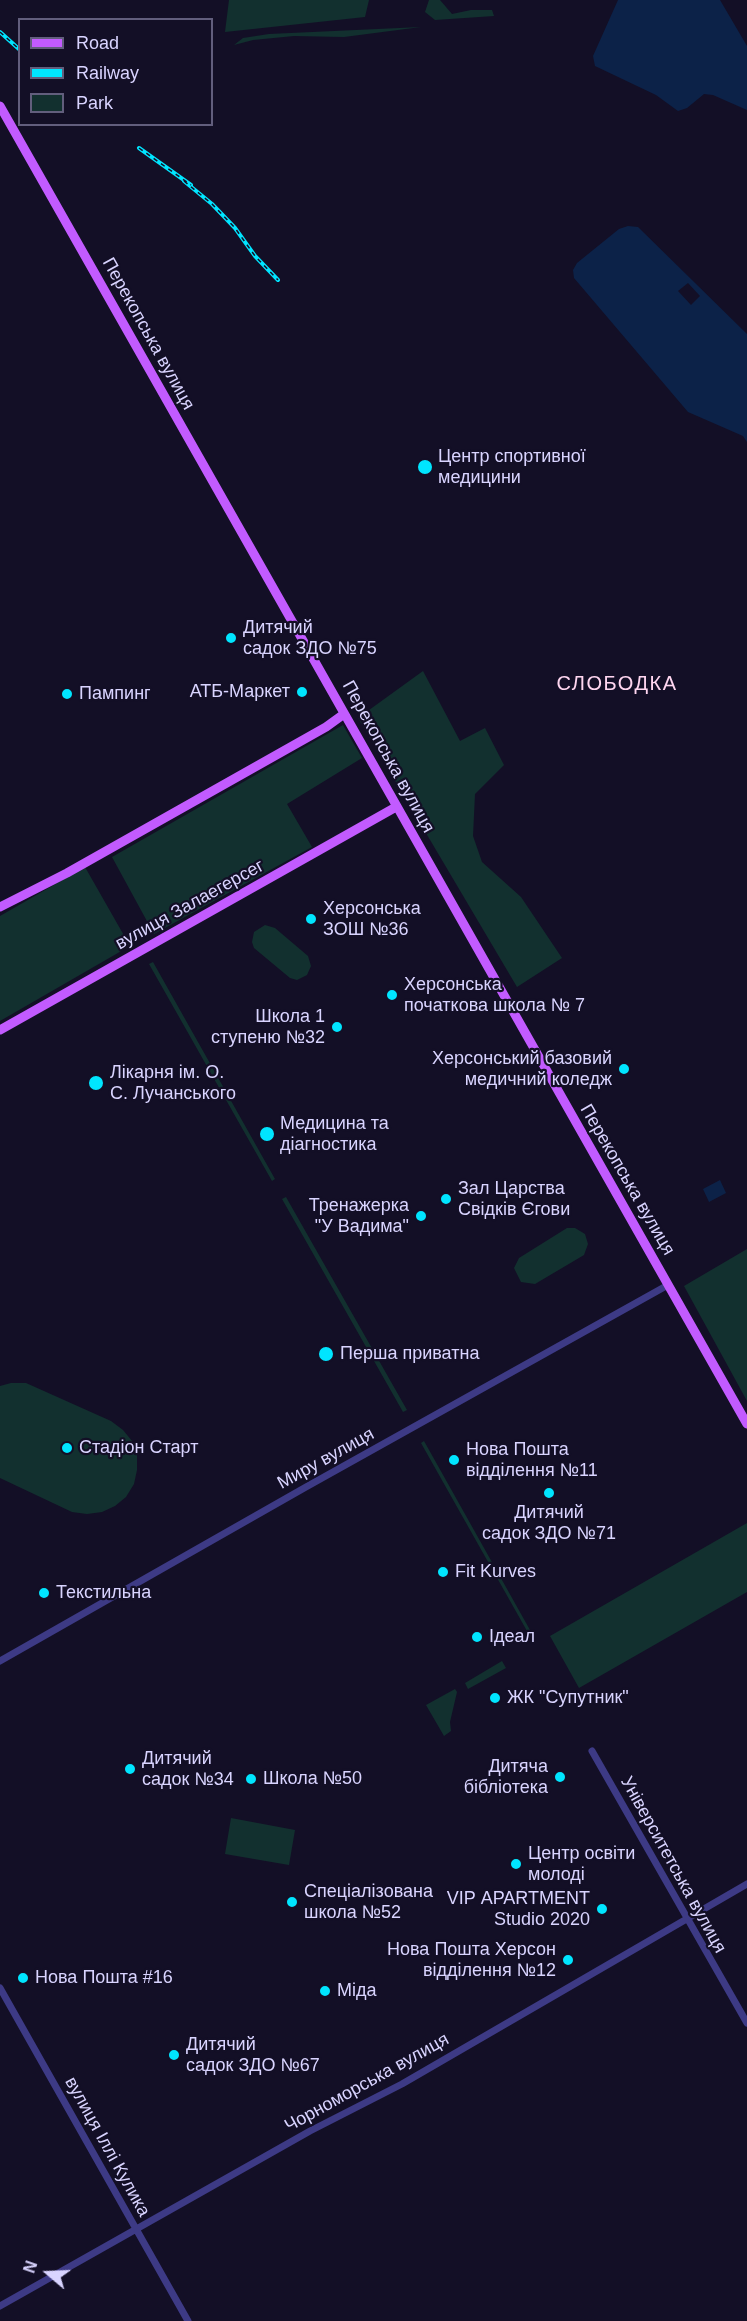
<!DOCTYPE html>
<meta charset="utf-8">
<style>
body{margin:0}
#map{position:relative;width:747px;height:2321px;overflow:hidden;background:#130f26;font-family:Arial,sans-serif}
canvas{display:block}
.legend{position:absolute;left:18px;top:18px;width:195px;height:108px;box-sizing:border-box;background:#130f26;border:2px solid #625e7d;margin:0;padding:8px 10px;list-style:none;font-size:18px;color:#d9d4ff}
.legend li{display:flex;align-items:center;gap:12px;height:30px}
.legend b{width:30px;border:2px solid #625e7d}
.north{position:absolute;left:18px;top:2243px;width:60px;height:60px;-webkit-text-stroke:4px #130f26;paint-order:stroke;rotate:289deg;font-size:16px;font-weight:700;line-height:24px;text-align:center;color:#d9d4ff}
.north::after{content:'';display:block;margin:auto;width:21px;height:27px;background:#d9d4ff;clip-path:polygon(50% 0,100% 100%,50% 72%,0 100%)}
</style>
<div id="map">
<canvas width="747" height="2321"></canvas>
<ul class="legend">
<li><b style="height:8px;background:#c25bff"></b>Road</li>
<li><b style="height:8px;background:#00e5ff"></b>Railway</li>
<li><b style="height:16px;background:#12302f"></b>Park</li>
</ul>
<div class="north">N</div>
</div>
<script>
const g = document.querySelector('canvas').getContext('2d');
g.lineJoin = 'round';
function fill(path, color) { g.fillStyle = color; g.fill(path, 'evenodd'); }
const shape = rows => new Path2D(rows.map(r => 'M' + r).join(''));
function trace(path, color, width, dash) { g.strokeStyle = color; g.lineWidth = width; g.lineCap = dash ? 'butt' : 'round'; g.setLineDash(dash || []); g.stroke(path); }
function drawText(font, color, halo, rows, align = 'center') {
  g.font = font + ' Arial,sans-serif'; g.lineWidth = 4.5; g.setLineDash([]); g.textBaseline = 'middle'; g.strokeStyle = halo; g.fillStyle = color; for (const [text, x, y, turn = 0] of rows) {
    g.save(); g.translate(x, y); g.rotate((+turn || 0) * Math.PI / 180); g.textAlign = isNaN(turn) ? turn : align; if (halo) g.strokeText(text, 0, 0); g.fillText(text, 0, 0); g.restore();
  }
}
const green = shape([
 [229,0,369,0,365,17,225,32],
 [429,0,440,0,452,14,471,10,492,10,494,16,435,20,425,12],
 [421,27,344,37,294,36,253,40,234,45,243,38,269,34],
 [423,671,460,741,485,728,504,765,475,794,473,836,482,862,521,897,562,958,517,987,358,718],
 [343,725,362,758,287,804,312,847,154,934,112,857],
 [85,867,130,946,0,1021,0,916],
 [265,925,275,928,308,956,311,966,307,975,297,980,290,978,254,948,252,942,254,932],
 [153,962,275,1179,272,1181,149,964],
 [286,1197,407,1410,403,1412,282,1199],
 [567,1228,575,1228,585,1234,588,1244,584,1255,535,1284,521,1282,514,1268,519,1258],
 [747,1249,747,1401,684,1286],
 [11,1383,26,1383,111,1421,123,1430,132,1441,137,1455,137,1470,134,1484,126,1497,115,1506,102,1512,87,1514,72,1512,0,1478,0,1386],
 [424,1441,530,1630,527,1631,421,1443],
 [747,1523,747,1592,579,1688,550,1636],
 [502,1661,506,1668,468,1689,465,1683],
 [455,1689,457,1692,450,1722,451,1731,444,1736,426,1705],
 [231,1818,295,1830,289,1865,225,1854]
]);
const water = shape([
 [618,0,720,0,747,46,747,110,713,95,704,94,687,108,678,111,656,95,595,66,593,56],
 [628,226,638,227,747,334,747,442,743,436,688,412,574,278,573,270,577,263,619,229],
 [720,1180,726,1193,709,1202,703,1189]
]);
const pier = shape([
 [688,283,700,296,691,305,678,291]
]);
const minor = shape([
 [0,1661,306,1487,668,1285],
 [592,1751,747,2023],
 [0,1988,188,2321],
 [0,2306,310,2131,402,2084,747,1884]
]);
const major = shape([
 [0,106,747,1424],
 [0,907,67,873,326,727,344,714],
 [0,1030,396,807]
]);
const rail = shape([
 [0,32,20,50],
 [139,148,191,185],
 [184,181,212,204,235,228,255,256,278,280]
]);
const markers = [
 [425,467,8,"#00e5ff"],
 [231,638,6,"#00e5ff"],
 [302,692,6,"#00e5ff"],
 [67,694,6,"#00e5ff"],
 [311,919,6,"#00e5ff"],
 [392,995,6,"#00e5ff"],
 [337,1027,6,"#00e5ff"],
 [624,1069,6,"#00e5ff"],
 [96,1083,8,"#00e5ff"],
 [267,1134,8,"#00e5ff"],
 [446,1199,6,"#00e5ff"],
 [421,1216,6,"#00e5ff"],
 [326,1354,8,"#00e5ff"],
 [67,1448,6,"#00e5ff"],
 [454,1460,6,"#00e5ff"],
 [549,1493,6,"#00e5ff"],
 [443,1572,6,"#00e5ff"],
 [44,1593,6,"#00e5ff"],
 [477,1637,6,"#00e5ff"],
 [495,1698,6,"#00e5ff"],
 [130,1769,6,"#00e5ff"],
 [560,1777,6,"#00e5ff"],
 [251,1779,6,"#00e5ff"],
 [516,1864,6,"#00e5ff"],
 [292,1902,6,"#00e5ff"],
 [602,1909,6,"#00e5ff"],
 [568,1960,6,"#00e5ff"],
 [23,1978,6,"#00e5ff"],
 [325,1991,6,"#00e5ff"],
 [174,2055,6,"#00e5ff"]
];
const streetNames = [
 ["Перекопська вулиця",148,334,61],
 ["Перекопська вулиця",388,757,61],
 ["вулиця Залаегерсег",190,905,-29],
 ["Перекопська вулиця",627,1180,60],
 ["Миру вулиця",326,1459,-29],
 ["Університетська вулиця",673,1865,61],
 ["Чорноморська вулиця",367,2083,-29],
 ["вулиця Іллі Кулика",107,2147,61]
];
const poiNames = [
 ["Центр спортивної",438,457],
 ["медицини",438,478],
 ["Дитячий",243,628],
 ["садок ЗДО №75",243,649],
 ["АТБ-Маркет",290,692,"right"],
 ["Пампинг",79,694],
 ["Херсонська",323,909],
 ["ЗОШ №36",323,930],
 ["Херсонська",404,985],
 ["початкова школа № 7",404,1006],
 ["Школа 1",325,1017,"right"],
 ["ступеню №32",325,1038,"right"],
 ["Херсонський базовий",612,1059,"right"],
 ["медичний коледж",612,1080,"right"],
 ["Лікарня ім. О.",110,1073],
 ["С. Лучанського",110,1094],
 ["Медицина та",280,1124],
 ["діагностика",280,1145],
 ["Зал Царства",458,1189],
 ["Свідків Єгови",458,1210],
 ["Тренажерка",409,1206,"right"],
 ["\"У Вадима\"",409,1227,"right"],
 ["Перша приватна",340,1354],
 ["Стадіон Старт",79,1448],
 ["Нова Пошта",466,1450],
 ["відділення №11",466,1471],
 ["Дитячий",549,1513,"center"],
 ["садок ЗДО №71",549,1534,"center"],
 ["Fit Kurves",455,1572],
 ["Текстильна",56,1593],
 ["Ідеал",489,1637],
 ["ЖК \"Супутник\"",507,1698],
 ["Дитячий",142,1759],
 ["садок №34",142,1780],
 ["Дитяча",548,1767,"right"],
 ["бібліотека",548,1788,"right"],
 ["Школа №50",263,1779],
 ["Центр освіти",528,1854],
 ["молоді",528,1875],
 ["Спеціалізована",304,1892],
 ["школа №52",304,1913],
 ["VIP APARTMENT",590,1899,"right"],
 ["Studio 2020",590,1920,"right"],
 ["Нова Пошта Херсон",556,1950,"right"],
 ["відділення №12",556,1971,"right"],
 ["Нова Пошта #16",35,1978],
 ["Міда",337,1991],
 ["Дитячий",186,2045],
 ["садок ЗДО №67",186,2066]
];
const neighbourhoodNames = [
 ["СЛОБОДКА",617,684]
];
fill(green, '#12302f');
fill(water, '#0c2248');
fill(pier, '#130f26');
trace(minor, '#3d3a85', 7);
trace(major, '#c25bff', 9);
trace(rail, '#00e5ff', 4);
trace(rail, '#130f26', 1.5, [4.5]);
for (const [x, y, r, color] of markers) { const dot = new Path2D(); dot.arc(x, y, r, 0, 2 * Math.PI); g.fillStyle = color; g.fill(dot); trace(dot, '#130f26', 2); }
drawText('18px', '#d9d4ff', '#130f26', streetNames);
drawText('18px', '#d9d4ff', '#130f26', poiNames, 'left');
g.letterSpacing = '1.5px';
drawText('20px', '#ffd6f0', '#130f26', neighbourhoodNames);
g.letterSpacing = '0px';
</script>
